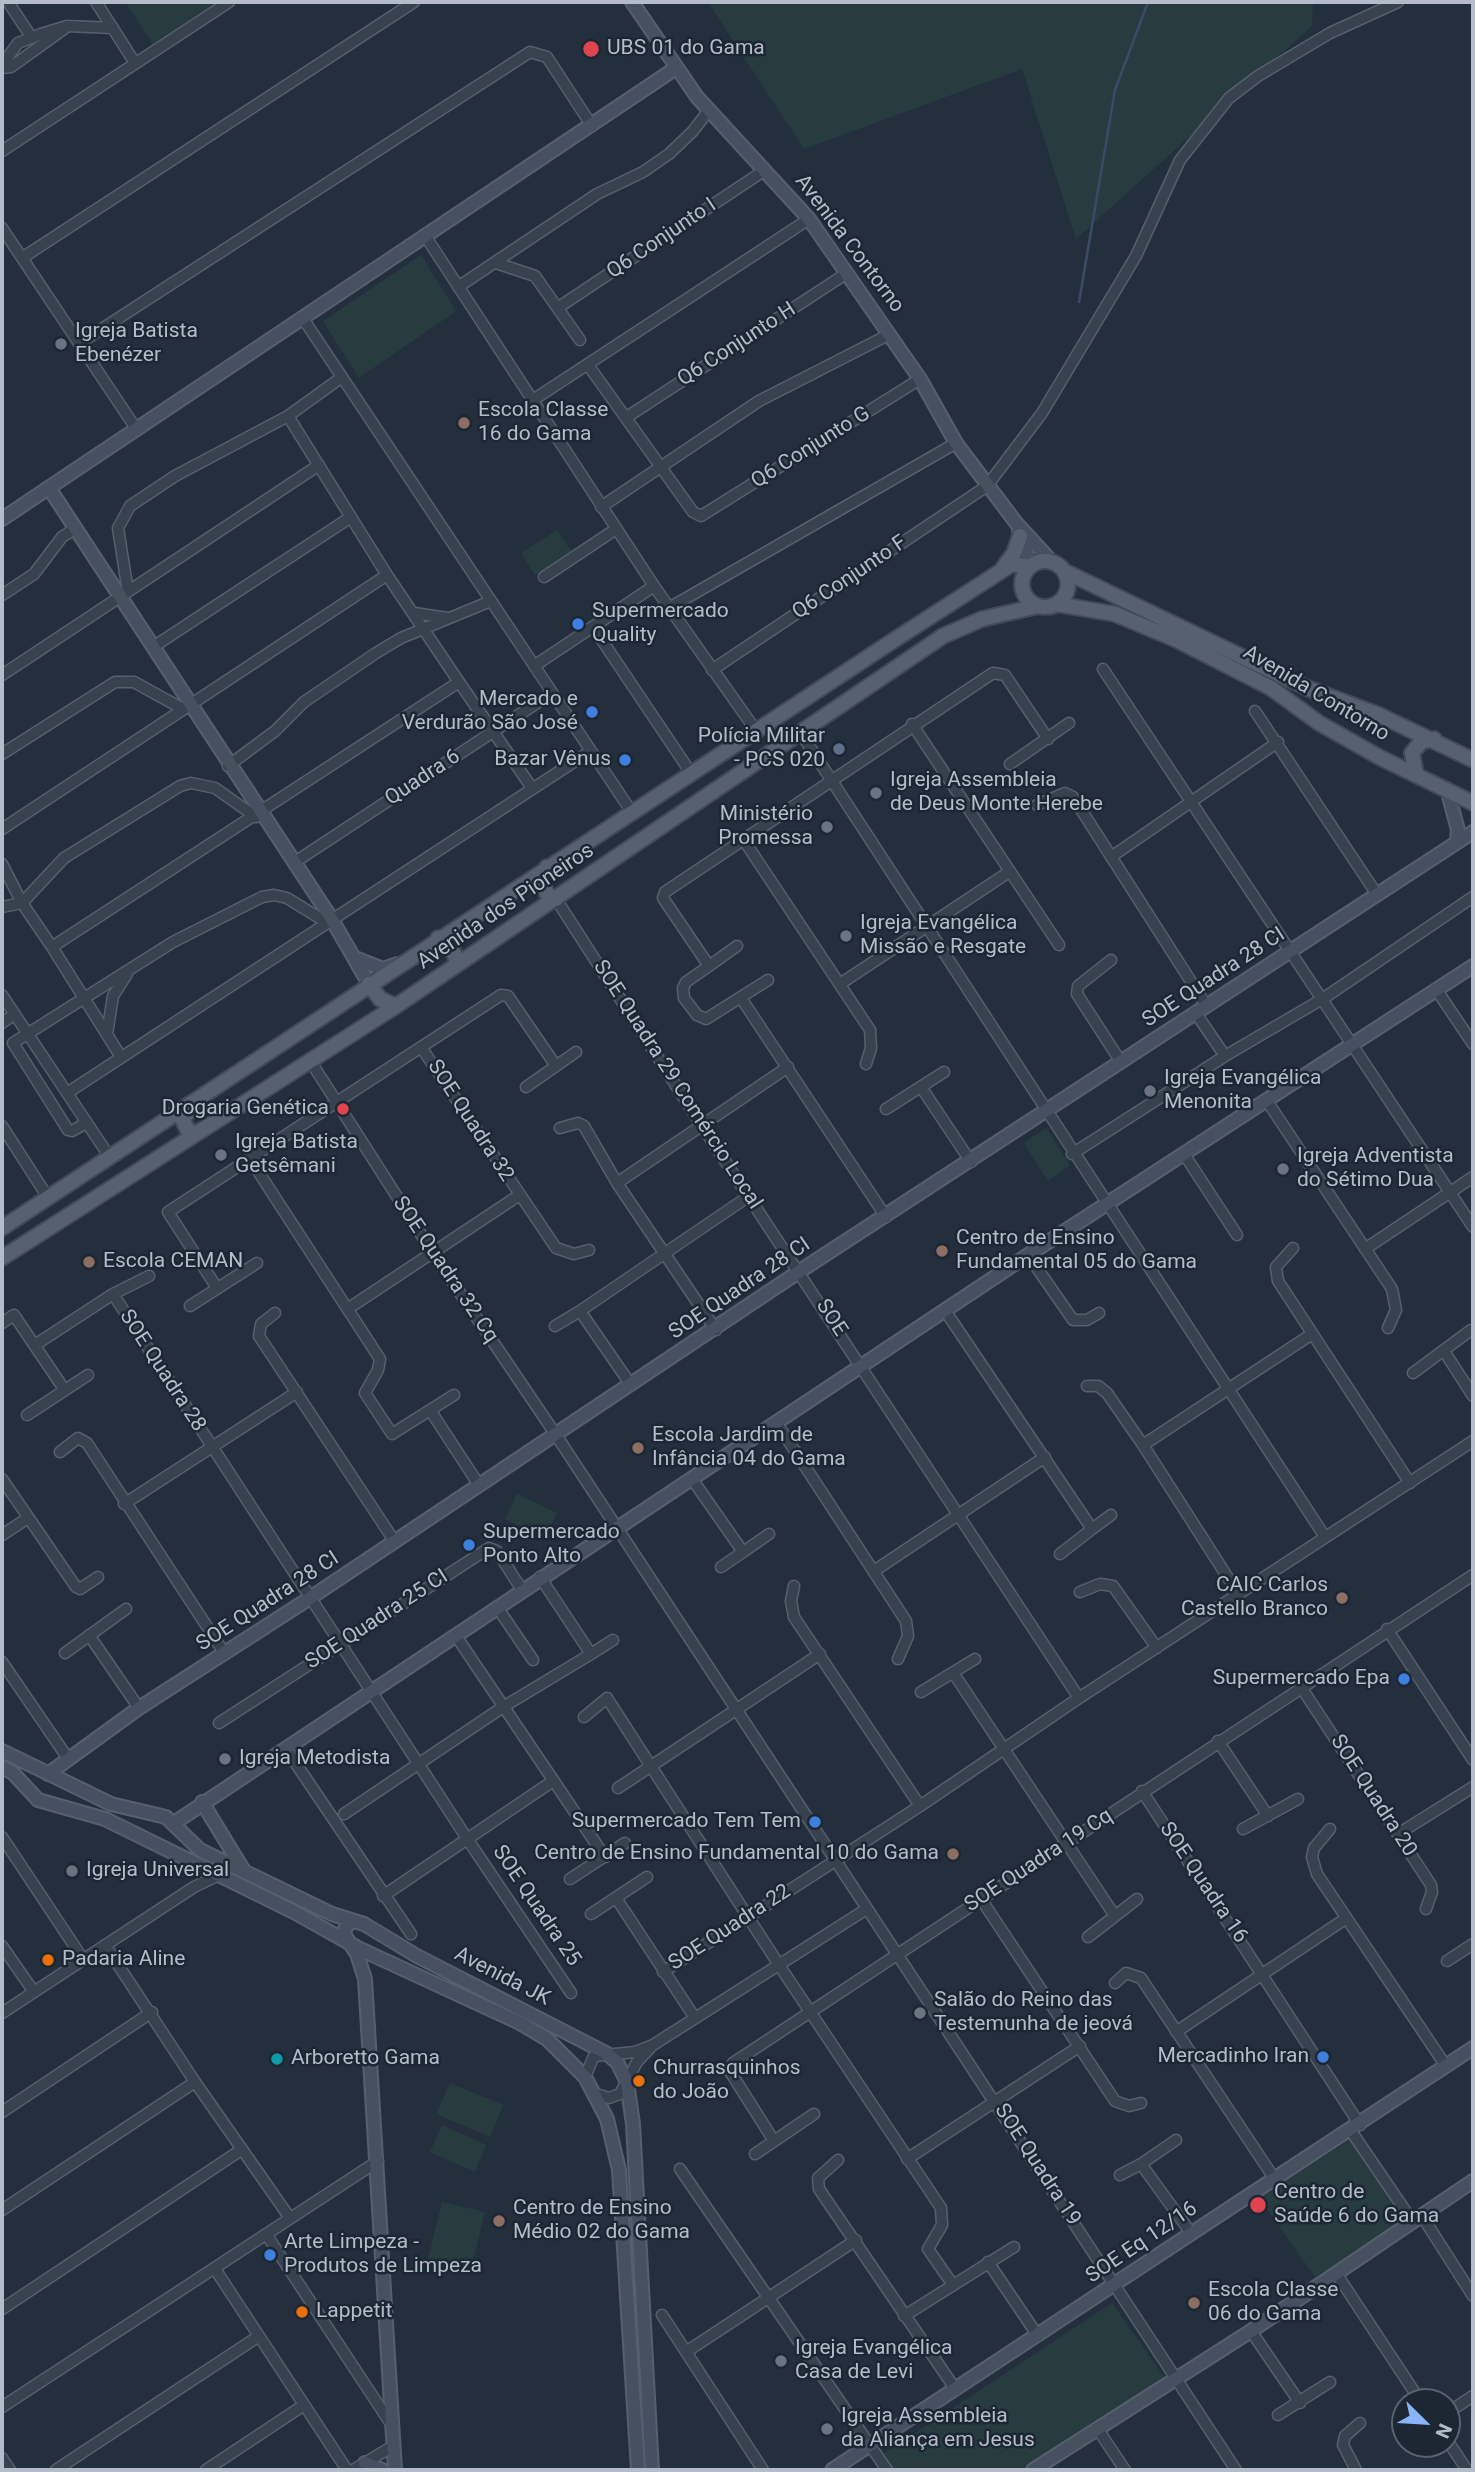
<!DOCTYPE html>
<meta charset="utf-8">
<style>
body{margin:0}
#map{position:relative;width:1475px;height:2472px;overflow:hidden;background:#242f3e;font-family:Roboto,sans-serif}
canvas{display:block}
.frame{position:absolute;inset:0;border:4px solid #b4bcc9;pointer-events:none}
.north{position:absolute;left:1391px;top:2388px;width:70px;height:70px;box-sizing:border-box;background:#1d2633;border:2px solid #59626f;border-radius:50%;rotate:114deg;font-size:19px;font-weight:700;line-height:28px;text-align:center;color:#b4bcc9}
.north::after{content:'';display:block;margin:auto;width:24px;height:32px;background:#8ab4f8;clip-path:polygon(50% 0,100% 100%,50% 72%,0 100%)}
</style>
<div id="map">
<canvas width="1475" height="2472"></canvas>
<div class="frame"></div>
<div class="north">N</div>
</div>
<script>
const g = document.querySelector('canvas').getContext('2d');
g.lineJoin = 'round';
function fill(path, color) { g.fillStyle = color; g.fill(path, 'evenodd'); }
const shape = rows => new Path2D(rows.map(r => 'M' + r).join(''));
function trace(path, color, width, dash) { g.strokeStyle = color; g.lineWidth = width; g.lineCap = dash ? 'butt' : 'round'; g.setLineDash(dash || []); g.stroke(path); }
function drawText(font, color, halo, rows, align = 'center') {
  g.font = font + ' Roboto,sans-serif'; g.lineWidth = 5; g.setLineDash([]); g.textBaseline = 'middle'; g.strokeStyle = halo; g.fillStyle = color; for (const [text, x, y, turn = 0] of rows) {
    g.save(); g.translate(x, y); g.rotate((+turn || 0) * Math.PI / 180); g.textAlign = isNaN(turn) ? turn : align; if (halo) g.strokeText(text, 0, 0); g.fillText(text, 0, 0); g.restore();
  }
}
const green = shape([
 [125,2,216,2,153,44],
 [708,2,1313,2,1312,26,1076,239,1022,69,804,149],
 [421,255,456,311,359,378,323,321],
 [557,530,571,551,535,575,521,553],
 [1046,1128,1070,1165,1048,1181,1024,1143],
 [517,1494,557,1513,545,1538,505,1519],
 [450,2083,503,2105,490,2137,436,2114],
 [442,2125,486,2145,475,2172,430,2152],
 [1351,2139,1406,2219,1315,2277,1259,2198],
 [442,2202,485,2212,470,2273,427,2263],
 [1112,2303,1165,2378,1025,2470,894,2470,883,2454]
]);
const stream = shape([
 [1079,302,1115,90,1148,2]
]);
const street = shape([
 [8,2,32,38],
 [96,2,135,63],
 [2,65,18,43,41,34,67,26,113,28],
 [2,68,11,67,64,29],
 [2,151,229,2],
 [2,228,137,430],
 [426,237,654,586,757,732],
 [22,258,414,2],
 [496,263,535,276,580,340],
 [458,287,597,194,643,172,669,154,693,131,709,110],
 [559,307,765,170],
 [304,320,631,811],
 [80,343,530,52,547,57,592,126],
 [588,365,693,512,701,516,920,379],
 [533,400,809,219],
 [288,416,387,575],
 [627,417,847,273],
 [601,507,759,401,890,334],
 [544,577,616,529],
 [128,592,118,528,130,506,175,476,288,416,342,377],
 [2,595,34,574,62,537,76,528],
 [669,608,956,443],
 [414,613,448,618],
 [593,627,691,773],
 [153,647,351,517],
 [534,666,654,586],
 [1103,669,1473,1227],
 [712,670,987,486,1042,413,1136,256,1180,160,1229,98,1258,76,1330,33,1398,2],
 [2,675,319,465],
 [1255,711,1376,893],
 [912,724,1059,945],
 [800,732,1325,1537],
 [2,754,115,682,134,682,183,709],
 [1010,764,1069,723],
 [228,766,275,731,304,702,376,653,401,638,491,601],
 [1037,805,1065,793,1073,797,1206,1005],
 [2,829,387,575,459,682],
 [743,839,870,1030,871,1048,866,1064],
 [1111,857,1278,742],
 [295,862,552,693],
 [2,864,22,903,52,947],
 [556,899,702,1126,1079,1698],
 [2,907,22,903,64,858,180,786,191,783,215,788,256,817],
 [1111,960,1078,986,1077,994,1121,1062],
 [709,966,737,946],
 [768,980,706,1019,697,1015,684,998,683,988,686,982,709,966,663,898,665,892,993,673,1005,675,1048,739],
 [840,984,1009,872],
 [1436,989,1473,1044],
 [2,995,67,1093],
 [741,998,886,1217],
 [1195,1012,1225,1056],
 [2,1023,15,1014],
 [107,1034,113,996,127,974],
 [421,1047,556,1248,574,1254,589,1250],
 [121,1057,52,947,459,682,532,788],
 [311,1062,433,1253,556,1435,1236,2470],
 [526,1087,576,1052],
 [921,1087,971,1162],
 [1267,1101,1392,1289,1396,1310,1388,1328],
 [886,1109,944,1072],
 [86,1123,72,1131,68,1130,13,1043,173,942,262,897,274,895,287,898,326,922],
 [2,1126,47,1196],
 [560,1128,578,1123,584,1126,617,1183,716,1330],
 [1072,1154,1225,1056,1324,998,1473,897],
 [1184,1154,1237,1235],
 [109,1156,67,1093,589,752],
 [250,1159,380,1359,378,1370,365,1393,392,1434,454,1395],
 [617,1183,788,1067],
 [1293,1248,1276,1267,1278,1281,1410,1483],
 [1365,1249,1473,1177],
 [1028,1255,1073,1320,1087,1320,1099,1313],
 [217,1288,168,1212,501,995,508,996,556,1066],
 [113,1294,468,1840,571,1993],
 [190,1306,257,1263],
 [349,1308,518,1196],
 [946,1312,1092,1529,1111,1515],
 [275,1313,261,1324,259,1336,395,1542],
 [2,1323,14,1315,64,1389],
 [555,1326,580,1311],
 [35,1345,113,1294,149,1276],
 [1444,1351,1473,1396],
 [1413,1373,1471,1330],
 [631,1385,580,1311,749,1196],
 [1087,1386,1098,1386,1107,1393,1143,1445],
 [430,1410,479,1485],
 [27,1415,88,1375],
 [776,1422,906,1621,908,1636,898,1659],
 [60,1452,78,1438,87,1443,225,1654],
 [2,1479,76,1587,80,1589,98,1577],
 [692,1479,743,1552,769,1534],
 [124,1504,297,1392],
 [2,1535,28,1518],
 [1060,1554,1092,1529],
 [721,1567,743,1552],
 [874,1571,1045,1457],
 [540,1577,591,1654,613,1640],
 [794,1586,791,1601,794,1617,920,1806],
 [1080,1592,1100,1584,1113,1586,1157,1648],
 [1239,1595,1143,1445,1312,1334],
 [497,1607,533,1660],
 [1387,1629,1473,1760],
 [89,1635,139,1708],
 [456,1636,605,1857],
 [65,1653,126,1609],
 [2,1662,67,1757],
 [954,1674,1115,1916],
 [1301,1687,1431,1885,1432,1892,1426,1909],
 [921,1692,975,1659],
 [584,1717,607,1698,779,1965,941,2208,942,2225,928,2249,953,2285],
 [219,1723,489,1548,497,1551,522,1590],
 [1218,1741,1268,1816],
 [286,1749,411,1934],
 [618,1788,820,1654],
 [1142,1791,1360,2125],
 [344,1814,503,1707,591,1654],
 [1243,1829,1298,1799],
 [1330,1829,1314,1848,1312,1857,1317,1874,1446,2066],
 [1398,1834,1473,1787],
 [2,1837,83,1959],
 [570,1879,625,1843],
 [383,1896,553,1781],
 [616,1898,695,2018],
 [981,1899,1115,2101,1129,2106,1141,2103],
 [591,1914,647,1877],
 [1088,1937,1137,1899],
 [105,1945,195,2082,290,2218],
 [2,1946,34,1992],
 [1447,1961,1473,1944],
 [663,1972,920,1806,1079,1698,1473,1441],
 [1115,1983,1126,1973,1141,1978,1274,2178],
 [2,2013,194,1887,217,1876],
 [1176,2032,1345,1919],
 [585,2077,594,2056,635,2052,653,2045,865,1910],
 [596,2094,609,2098,620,2094,637,2062,650,2048],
 [2,2112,152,2012],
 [1351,2131,1413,2222],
 [1176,2140,1141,2164,1191,2233],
 [774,2141,731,2073,733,2063,1473,1575],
 [755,2154,814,2114],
 [907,2159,1080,2046],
 [838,2160,818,2178,819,2189,956,2390],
 [680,2169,887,2470],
 [1120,2175,1141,2164],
 [2,2210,195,2082],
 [1422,2216,1473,2296],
 [266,2234,391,2424],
 [988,2262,1038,2336],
 [215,2269,347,2470],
 [1336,2273,1421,2402],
 [2,2309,241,2150],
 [662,2315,763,2470],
 [904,2316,1014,2247],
 [1251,2331,1300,2403],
 [686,2352,856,2240],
 [2,2407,378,2161],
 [1447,2413,1473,2396],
 [1278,2415,1330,2382],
 [1097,2428,1125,2470],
 [1447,2440,1467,2470],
 [2,2458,10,2470],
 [56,2470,259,2336],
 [206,2470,304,2405],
 [353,2470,393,2446],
 [1356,2470,1343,2445,1345,2436,1360,2423]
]);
const secondary = shape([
 [632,2,697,97,809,219,920,379,956,443,1017,524,1052,562],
 [49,488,331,918,369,984],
 [2,519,676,68],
 [1019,531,1031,566],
 [1447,789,1458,830,1457,841],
 [355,958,383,969,397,964],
 [2,1751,111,1804,166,1817,200,1850,332,1914,364,1924,417,1956,606,2053,617,2062,627,2082,633,2124,652,2470],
 [2,1767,13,1773,38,1800,105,1819,294,1912,360,1949,520,2023,547,2039,585,2077,607,2119,619,2170,638,2470],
 [48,1774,139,1708,310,1598,800,1271,1473,832],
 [202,1802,244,1871],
 [174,1823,1028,1255,1473,966],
 [354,1921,348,1924,343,1933,357,1954,365,1979,395,2470],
 [365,2463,382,2470],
 [832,2470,1473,2048],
 [1033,2470,1251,2331,1473,2181]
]);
const primary = shape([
 '1022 584a23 23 0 1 1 46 0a23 23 0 1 1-46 0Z',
 [1003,568,1014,553,1020,536],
 [1064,571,1307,688,1379,715,1473,760],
 [1056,604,1115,614,1177,640,1271,688,1319,723,1379,757,1473,803],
 [1416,774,1412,753,1421,742,1434,739],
 [547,867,542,877,543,887,548,895,556,899],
 [438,938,450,943,458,964],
 [369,984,380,999,396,1006],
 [194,1107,182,1118,188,1131,197,1133],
 [2,1228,891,642,1012,564,1029,567],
 [2,1258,396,1006,943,636,982,619,1038,606]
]);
const markers = [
 [591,49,9,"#e0444e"],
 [61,344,7,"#6b7280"],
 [464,423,7,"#8d6e63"],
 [578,624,7,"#3f7fe0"],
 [592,712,7,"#3f7fe0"],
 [839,749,7,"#5c6f8a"],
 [625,760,7,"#3f7fe0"],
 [876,793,7,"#6b7280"],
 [827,827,7,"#6b7280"],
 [846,936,7,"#6b7280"],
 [1150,1091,7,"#6b7280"],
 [343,1109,7,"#e0444e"],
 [221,1155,7,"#6b7280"],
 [1283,1169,7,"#6b7280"],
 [942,1251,7,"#8d6e63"],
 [89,1262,7,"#8d6e63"],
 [638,1448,7,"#8d6e63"],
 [469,1545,7,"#3f7fe0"],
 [1342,1598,7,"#8d6e63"],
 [1404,1679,7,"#3f7fe0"],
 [225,1759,7,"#6b7280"],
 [815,1822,7,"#3f7fe0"],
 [953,1854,7,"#8d6e63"],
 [72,1871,7,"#6b7280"],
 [48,1960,7,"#e8710a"],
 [920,2013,7,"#6b7280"],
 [1323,2057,7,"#3f7fe0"],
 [277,2059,7,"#0f9aa8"],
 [639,2081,7,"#e8710a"],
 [1258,2205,9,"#e0444e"],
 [499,2221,7,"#8d6e63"],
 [270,2255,7,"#3f7fe0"],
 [1194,2303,7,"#8d6e63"],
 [302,2312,7,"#e8710a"],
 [781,2361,7,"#6b7280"],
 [827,2429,7,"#6b7280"]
];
const poiNames = [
 ["UBS 01 do Gama",607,49],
 ["Igreja Batista",75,332],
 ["Ebenézer",75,356],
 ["Escola Classe",478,411],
 ["16 do Gama",478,435],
 ["Supermercado",592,612],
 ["Quality",592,636],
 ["Mercado e",578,700,"right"],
 ["Verdurão São José",578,724,"right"],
 ["Polícia Militar",825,737,"right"],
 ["- PCS 020",825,761,"right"],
 ["Bazar Vênus",611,760,"right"],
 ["Igreja Assembleia",890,781],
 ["de Deus Monte Herebe",890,805],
 ["Ministério",813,815,"right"],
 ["Promessa",813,839,"right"],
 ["Igreja Evangélica",860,924],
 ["Missão e Resgate",860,948],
 ["Igreja Evangélica",1164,1079],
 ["Menonita",1164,1103],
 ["Drogaria Genética",329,1109,"right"],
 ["Igreja Batista",235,1143],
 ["Getsêmani",235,1167],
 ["Igreja Adventista",1297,1157],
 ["do Sétimo Dua",1297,1181],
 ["Centro de Ensino",956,1239],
 ["Fundamental 05 do Gama",956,1263],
 ["Escola CEMAN",103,1262],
 ["Escola Jardim de",652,1436],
 ["Infância 04 do Gama",652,1460],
 ["Supermercado",483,1533],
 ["Ponto Alto",483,1557],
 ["CAIC Carlos",1328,1586,"right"],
 ["Castello Branco",1328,1610,"right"],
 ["Supermercado Epa",1390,1679,"right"],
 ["Igreja Metodista",239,1759],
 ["Supermercado Tem Tem",801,1822,"right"],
 ["Centro de Ensino Fundamental 10 do Gama",939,1854,"right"],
 ["Igreja Universal",86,1871],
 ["Padaria Aline",62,1960],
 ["Salão do Reino das",934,2001],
 ["Testemunha de jeová",934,2025],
 ["Mercadinho Iran",1309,2057,"right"],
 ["Arboretto Gama",291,2059],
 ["Churrasquinhos",653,2069],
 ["do João",653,2093],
 ["Centro de",1274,2193],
 ["Saúde 6 do Gama",1274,2217],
 ["Centro de Ensino",513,2209],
 ["Médio 02 do Gama",513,2233],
 ["Arte Limpeza -",284,2243],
 ["Produtos de Limpeza",284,2267],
 ["Escola Classe",1208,2291],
 ["06 do Gama",1208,2315],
 ["Lappetit",316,2312],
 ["Igreja Evangélica",795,2349],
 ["Casa de Levi",795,2373],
 ["Igreja Assembleia",841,2417],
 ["da Aliança em Jesus",841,2441]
];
const streetNames = [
 ["Q6 Conjunto I",662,239,-34],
 ["Avenida Contorno",849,244,53],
 ["Q6 Conjunto H",737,345,-33],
 ["Q6 Conjunto G",811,448,-32],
 ["Q6 Conjunto F",850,578,-34],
 ["Avenida Contorno",1316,694,31],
 ["Quadra 6",423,778,-33],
 ["Avenida dos Pioneiros",506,907,-34],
 ["SOE Quadra 28 CI",1214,978,-33],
 ["SOE Quadra 29 Comércio Local",677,1085,57],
 ["SOE Quadra 32",470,1121,57],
 ["SOE Quadra 32 Cq",445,1270,56],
 ["SOE Quadra 28 CI",740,1289,-34],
 ["SOE",831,1318,57],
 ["SOE Quadra 28",162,1371,57],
 ["SOE Quadra 28 CI",268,1602,-33],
 ["SOE Quadra 25 CI",377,1620,-33],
 ["SOE Quadra 20",1373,1796,57],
 ["SOE Quadra 19 Cq",1039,1861,-33],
 ["SOE Quadra 16",1203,1883,56],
 ["SOE Quadra 25",536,1906,56],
 ["SOE Quadra 22",730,1928,-33],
 ["Avenida JK",502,1977,27],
 ["SOE Quadra 19",1037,2165,57],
 ["SOE Eq 12/16",1142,2243,-34]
];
fill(green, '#263c3f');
trace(stream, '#394c67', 2.5);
trace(street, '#565f6c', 13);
trace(secondary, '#565f6c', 16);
trace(primary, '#414a57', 18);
trace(street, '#38414e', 10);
trace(secondary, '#465061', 12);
trace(primary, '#56606e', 14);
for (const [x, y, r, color] of markers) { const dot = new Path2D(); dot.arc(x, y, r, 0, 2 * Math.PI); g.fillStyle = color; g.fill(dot); trace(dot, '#1d2633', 2.5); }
drawText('21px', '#b4bcc9', '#1d2633', poiNames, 'left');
drawText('21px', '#b4bcc9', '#1d2633', streetNames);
</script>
